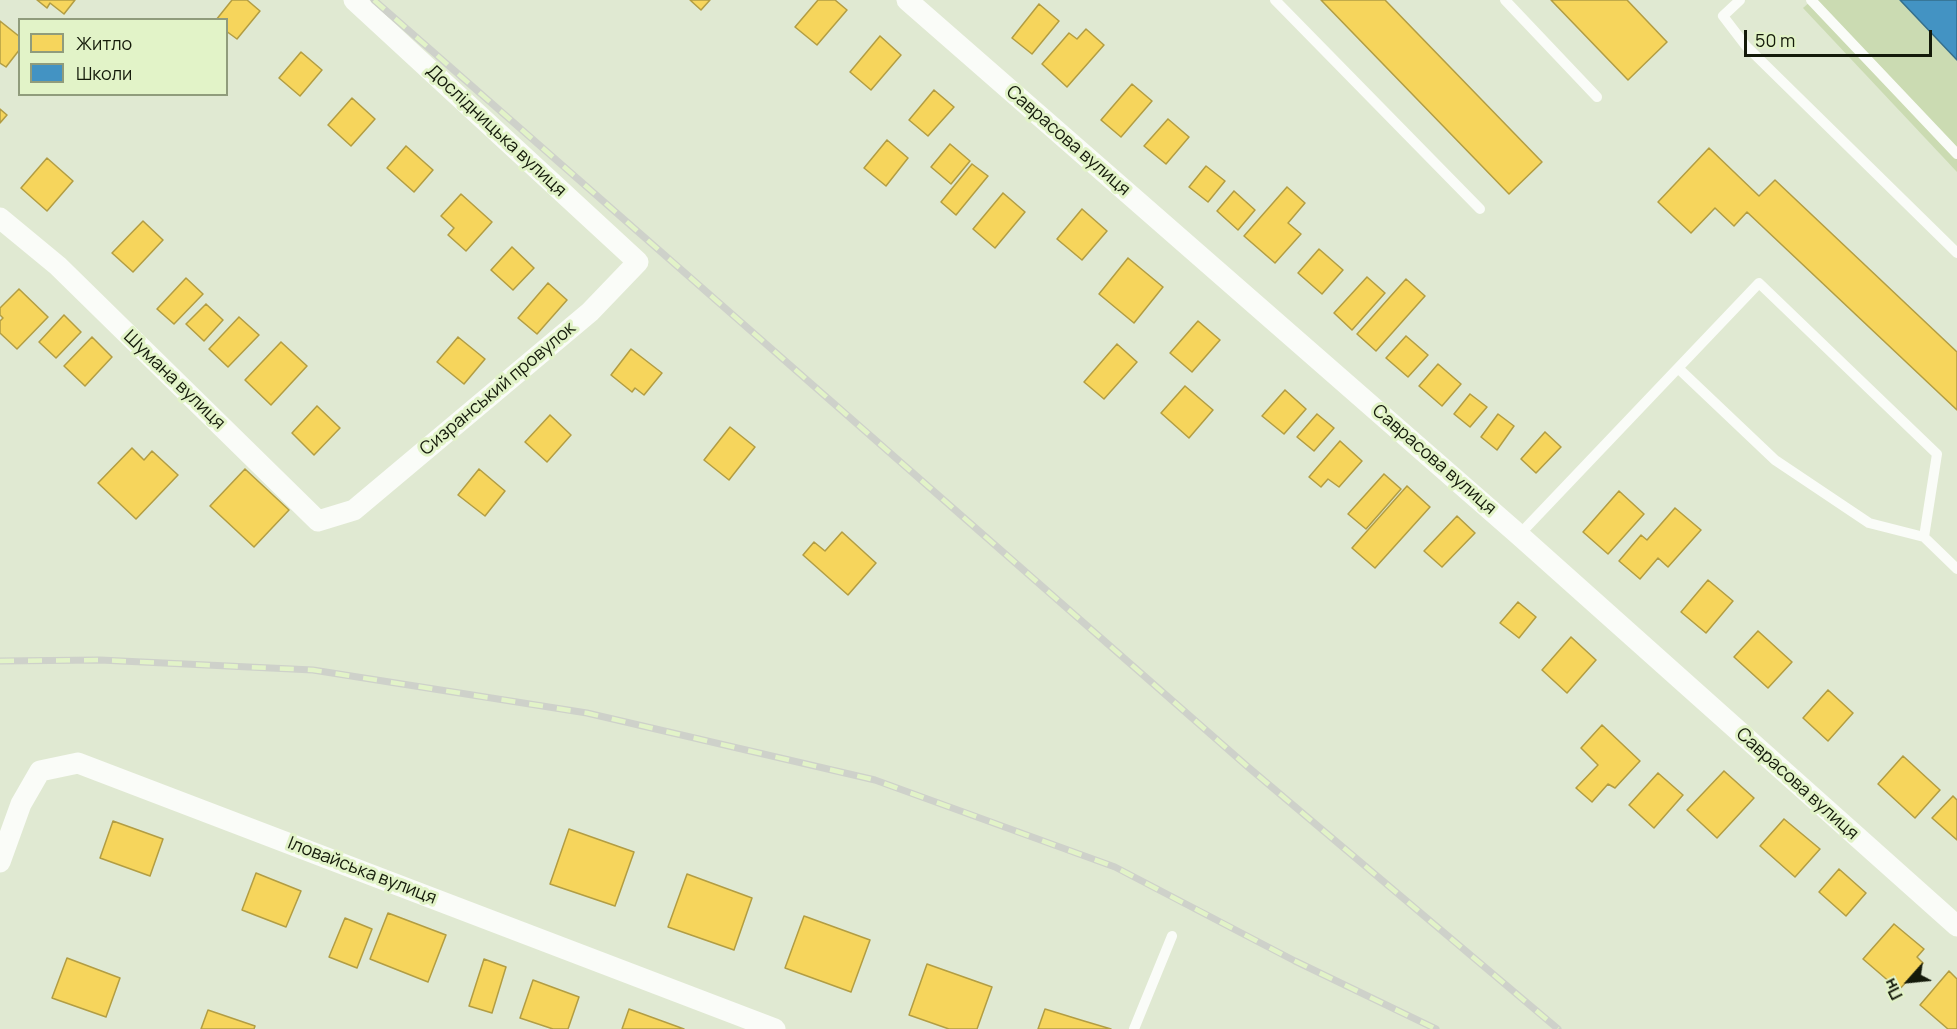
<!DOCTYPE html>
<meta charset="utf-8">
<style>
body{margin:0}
#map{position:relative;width:1957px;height:1029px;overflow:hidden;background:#e0e9d2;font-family:Manrope,sans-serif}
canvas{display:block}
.legend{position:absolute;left:18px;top:18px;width:210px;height:78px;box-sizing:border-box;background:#e2f3c8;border:2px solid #909c7c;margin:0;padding:8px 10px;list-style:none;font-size:18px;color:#141a0a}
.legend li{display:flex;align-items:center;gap:12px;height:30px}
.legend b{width:30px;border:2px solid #909c7c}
.north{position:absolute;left:1879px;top:951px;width:60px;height:60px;-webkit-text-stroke:4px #e2f3c8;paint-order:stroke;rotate:243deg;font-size:16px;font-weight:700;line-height:24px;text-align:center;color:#141a0a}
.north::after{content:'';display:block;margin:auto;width:21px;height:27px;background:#141a0a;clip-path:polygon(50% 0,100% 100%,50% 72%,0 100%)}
.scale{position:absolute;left:1744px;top:30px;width:188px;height:27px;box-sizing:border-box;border:3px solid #141a0a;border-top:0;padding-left:8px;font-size:18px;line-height:21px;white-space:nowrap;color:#141a0a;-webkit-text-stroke:4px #e2f3c8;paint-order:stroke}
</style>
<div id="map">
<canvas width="1957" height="1029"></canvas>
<ul class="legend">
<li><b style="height:16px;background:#f6d55c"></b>Житло</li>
<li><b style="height:16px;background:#4393c3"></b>Школи</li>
</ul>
<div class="north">Пн</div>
<div class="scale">50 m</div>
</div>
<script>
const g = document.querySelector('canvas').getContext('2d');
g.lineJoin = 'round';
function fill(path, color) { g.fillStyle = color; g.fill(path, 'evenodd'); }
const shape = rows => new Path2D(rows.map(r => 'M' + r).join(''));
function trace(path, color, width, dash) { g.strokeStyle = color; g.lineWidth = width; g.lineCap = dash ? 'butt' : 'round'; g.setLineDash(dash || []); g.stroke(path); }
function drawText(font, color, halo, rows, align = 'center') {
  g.font = font + ' Manrope,sans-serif'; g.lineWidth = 6; g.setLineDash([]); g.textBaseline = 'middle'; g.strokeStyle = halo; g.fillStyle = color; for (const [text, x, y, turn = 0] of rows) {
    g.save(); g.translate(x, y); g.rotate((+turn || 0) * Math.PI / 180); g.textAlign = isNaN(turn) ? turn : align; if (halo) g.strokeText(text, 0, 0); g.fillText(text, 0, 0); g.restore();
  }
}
const green = shape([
 [1812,0,1957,0,1957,172,1803,8]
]);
const homes = shape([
 [37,0,75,0,64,14,50,3,47,8,37,0],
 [232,0,247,0,260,11,237,39,226,31,226,20,216,20,232,0],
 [690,0,710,0,701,10,690,0],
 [818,0,835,0,847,10,817,45,795,27,818,0],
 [1321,0,1385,0,1542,162,1509,194,1321,0],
 [1551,0,1627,0,1667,42,1628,80,1551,0],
 [1039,4,1059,21,1032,54,1012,38,1039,4],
 [0,21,20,37,20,49,6,67,0,63,0,21],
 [1086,29,1104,45,1067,87,1042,64,1069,33,1077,39,1086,29],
 [880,36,901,55,871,90,850,72,880,36],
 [301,52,322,70,300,96,279,78,301,52],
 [1132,84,1152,101,1121,137,1101,120,1132,84],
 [934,90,954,107,928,136,909,120,934,90],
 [352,98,375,119,351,146,328,125,352,98],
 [0,109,7,115,0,123,0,109],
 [1168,119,1189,137,1166,164,1144,146,1168,119],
 [887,140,908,158,886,186,864,168,887,140],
 [950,144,970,161,951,184,931,167,950,144],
 [406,146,433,170,414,192,387,168,406,146],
 [1709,148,1759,196,1775,180,1957,352,1957,410,1747,212,1734,226,1715,208,1691,233,1658,202,1709,148],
 [47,158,73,181,47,211,21,188,47,158],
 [972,164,988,176,956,215,941,202,972,164],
 [1206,166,1225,181,1208,202,1189,187,1206,166],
 [1287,187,1305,203,1288,223,1301,234,1275,263,1244,236,1287,187],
 [1234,191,1255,210,1238,230,1217,211,1234,191],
 [1003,193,1025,212,995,248,973,229,1003,193],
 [461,194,492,222,466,251,448,235,454,228,441,216,461,194],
 [1082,209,1107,231,1082,260,1057,239,1082,209],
 [143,221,163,240,133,272,112,253,143,221],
 [512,247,534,268,513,290,491,270,512,247],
 [1319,249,1343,270,1322,294,1298,273,1319,249],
 [1128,258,1163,287,1134,323,1099,294,1128,258],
 [1367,277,1385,293,1352,330,1334,313,1367,277],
 [186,278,203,294,174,324,157,309,186,278],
 [1406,279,1425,296,1376,351,1357,334,1406,279],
 [548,283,567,300,537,334,518,318,548,283],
 [19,289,48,317,17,349,0,333,0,321,3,318,0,315,0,308,19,289],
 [206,304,223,320,204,341,186,324,206,304],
 [64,315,81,332,56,358,39,342,64,315],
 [239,317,259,335,228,367,209,349,239,317],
 [1198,321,1220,340,1192,372,1170,353,1198,321],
 [1406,336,1428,355,1408,377,1386,358,1406,336],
 [92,337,112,357,85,386,64,366,92,337],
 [458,337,485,359,464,384,437,362,458,337],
 [281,342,307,366,271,405,245,380,281,342],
 [1117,344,1137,362,1104,399,1084,382,1117,344],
 [631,349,662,373,644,395,635,388,632,392,611,375,631,349],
 [1438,364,1461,384,1442,406,1419,386,1438,364],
 [1185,386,1213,410,1189,438,1161,413,1185,386],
 [1285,390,1306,409,1284,434,1262,416,1285,390],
 [1470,394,1487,407,1470,427,1454,414,1470,394],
 [317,406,340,428,314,455,292,433,317,406],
 [1317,414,1334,428,1314,451,1297,437,1317,414],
 [1498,414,1514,426,1497,450,1481,437,1498,414],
 [550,415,571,435,547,462,525,442,550,415],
 [730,427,755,447,729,480,704,460,730,427],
 [1545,432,1561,447,1536,473,1521,459,1545,432],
 [1340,441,1362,461,1339,487,1328,479,1321,487,1309,477,1340,441],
 [132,448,144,460,152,451,178,475,136,519,98,483,132,448],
 [245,469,289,510,254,547,210,506,245,469],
 [479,469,505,491,485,516,458,495,479,469],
 [1384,474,1401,489,1366,529,1348,514,1384,474],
 [1407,486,1430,507,1375,568,1352,548,1407,486],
 [1619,491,1644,514,1608,554,1583,532,1619,491],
 [1675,508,1701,530,1668,567,1658,558,1640,579,1619,561,1641,535,1647,540,1675,508],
 [1457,516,1475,533,1442,567,1424,551,1457,516],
 [842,532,876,563,848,595,803,555,814,542,825,551,842,532],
 [1708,580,1733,601,1706,633,1681,612,1708,580],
 [1518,602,1536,617,1519,638,1500,623,1518,602],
 [1758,631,1792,662,1768,688,1734,657,1758,631],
 [1571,637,1596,660,1567,693,1542,670,1571,637],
 [1828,690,1853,713,1828,741,1803,718,1828,690],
 [1602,725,1640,761,1615,788,1608,784,1592,802,1576,788,1598,765,1581,748,1602,725],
 [1903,756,1940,790,1915,818,1878,784,1903,756],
 [1724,771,1754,798,1717,838,1687,810,1724,771],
 [1658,773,1683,795,1654,828,1629,805,1658,773],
 [1953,796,1957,800,1957,840,1932,818,1953,796],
 [1784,819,1820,849,1795,877,1760,846,1784,819],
 [113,821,163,839,150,876,100,858,113,821],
 [569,829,634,852,615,906,550,884,569,829],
 [1839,869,1866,893,1846,916,1819,892,1839,869],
 [256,873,301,891,286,927,242,910,256,873],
 [687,874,752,898,734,950,668,927,687,874],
 [388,913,446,935,428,982,370,959,388,913],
 [804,916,870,940,851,992,785,968,804,916],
 [345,918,372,929,357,968,329,957,345,918],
 [1894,924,1924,949,1917,957,1923,963,1899,990,1863,959,1894,924],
 [67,958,120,978,106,1017,52,998,67,958],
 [484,959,506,967,492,1013,469,1006,484,959],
 [927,964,992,987,977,1029,949,1029,909,1015,927,964],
 [1949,971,1957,979,1957,1029,1948,1029,1920,1005,1949,971],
 [533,980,579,997,568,1029,553,1029,520,1018,533,980],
 [629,1009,684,1029,622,1029,629,1009],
 [1045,1009,1084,1021,1111,1029,1038,1029,1045,1009],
 [208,1010,255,1026,254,1029,201,1029,208,1010]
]);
const schools = shape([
 [1900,0,1957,0,1957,60,1900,0]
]);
const lane = shape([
 [1275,0,1480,209],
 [1505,0,1597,97],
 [1740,0,1723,16,1746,46,1957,253],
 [1811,0,1957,154],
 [1678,368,1775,460,1869,523,1924,537],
 [1519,535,1759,283,1937,454,1924,537,1957,569],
 [1134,1029,1172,936]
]);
const street = shape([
 [907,0,1519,535,1957,926],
 [0,218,58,266,318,521,354,510,590,312,638,262,354,0],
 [0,862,21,804,40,771,78,763,775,1029]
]);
const rail = shape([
 [374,0,1248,767,1558,1029],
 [0,661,100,660,313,670,587,713,875,780,1115,867,1295,961,1436,1029]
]);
const streetNames = [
 ["Дослідницька вулиця",496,131,43],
 ["Саврасова вулиця",1068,141,41],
 ["Шумана вулиця",174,380,44],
 ["Сизранський провулок",498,389,-40],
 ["Саврасова вулиця",1434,460,41],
 ["Саврасова вулиця",1797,784,42],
 ["Іловайська вулиця",362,871,21]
];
fill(green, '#cbdbb2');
fill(homes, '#f6d55c');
trace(homes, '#b29d43', 1.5);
fill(schools, '#4393c3');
trace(schools, '#356f8c', 1.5);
trace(lane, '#fafcf8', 10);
trace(street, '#fafcf8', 21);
trace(rail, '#ced1ca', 7);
trace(rail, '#e2f3c8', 4.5, [14]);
drawText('18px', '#141a0a', '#e2f3c8', streetNames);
</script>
